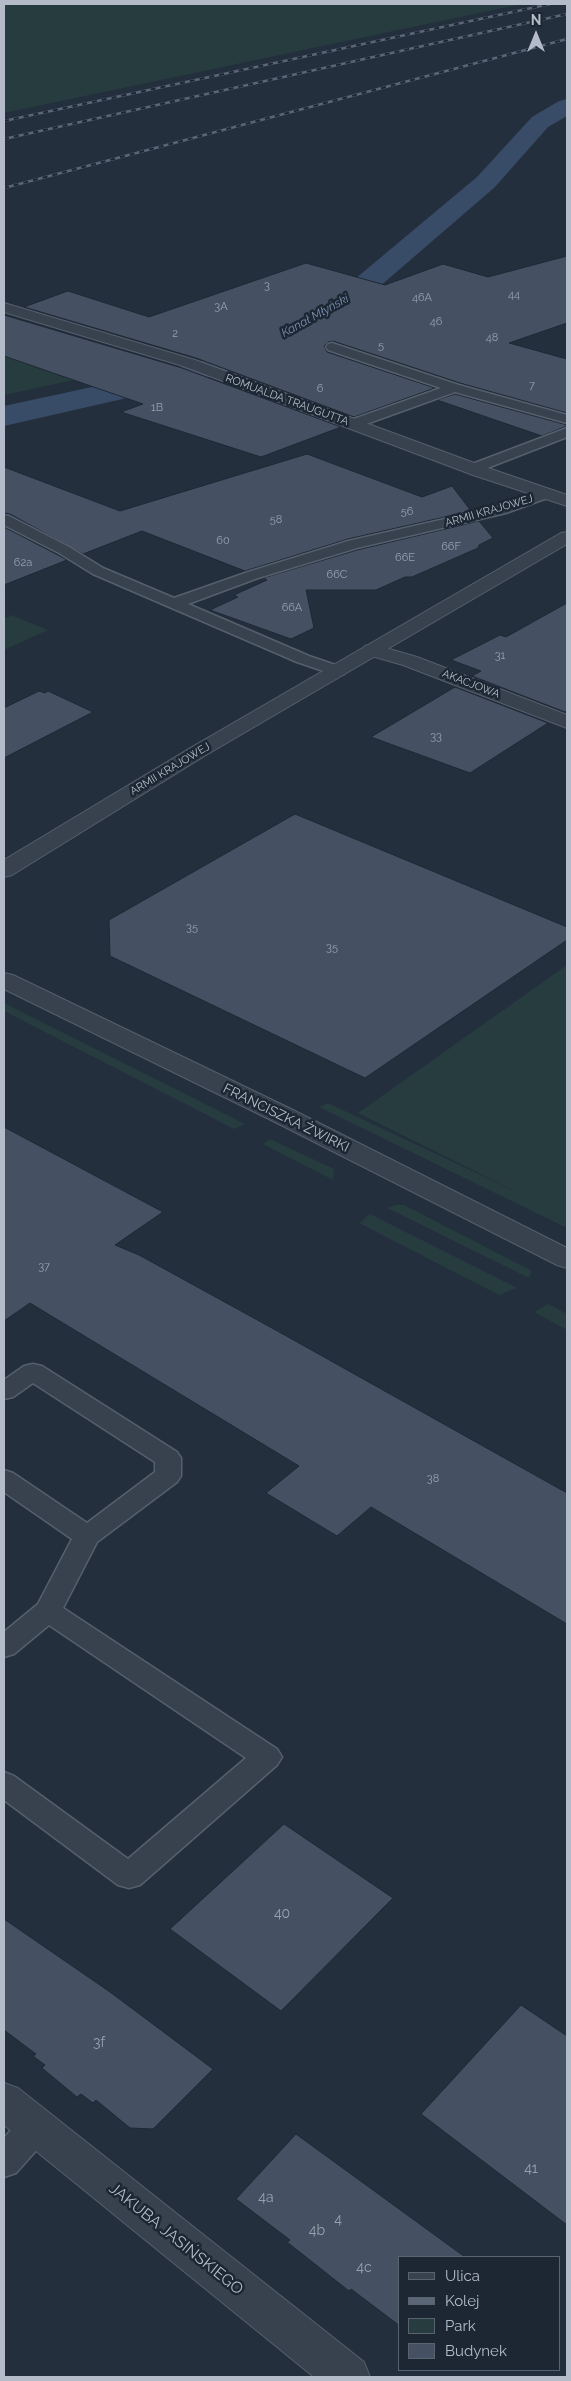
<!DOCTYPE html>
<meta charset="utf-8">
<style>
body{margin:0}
#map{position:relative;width:571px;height:2381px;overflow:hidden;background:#242f3e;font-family:Raleway,sans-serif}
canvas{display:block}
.frame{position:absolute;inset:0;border:5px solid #b4bcc9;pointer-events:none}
.legend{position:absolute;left:398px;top:2256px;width:162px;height:115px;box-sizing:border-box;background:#1d2633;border:1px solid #59626f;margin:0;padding:6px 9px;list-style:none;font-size:15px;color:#b4bcc9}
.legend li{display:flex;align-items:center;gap:10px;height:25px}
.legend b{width:25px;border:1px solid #59626f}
.north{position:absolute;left:511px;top:10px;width:50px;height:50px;-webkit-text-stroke:4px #1d2633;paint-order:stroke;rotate:0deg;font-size:14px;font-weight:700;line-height:20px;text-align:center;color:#b4bcc9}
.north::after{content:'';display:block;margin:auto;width:18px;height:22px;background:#b4bcc9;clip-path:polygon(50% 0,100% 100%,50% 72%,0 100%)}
</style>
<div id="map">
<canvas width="571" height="2381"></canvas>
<div class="frame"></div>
<ul class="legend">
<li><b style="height:6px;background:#38414e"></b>Ulica</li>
<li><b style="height:6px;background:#5a6575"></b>Kolej</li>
<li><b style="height:14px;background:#263c3f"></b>Park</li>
<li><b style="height:14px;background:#455162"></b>Budynek</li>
</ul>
<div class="north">N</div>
</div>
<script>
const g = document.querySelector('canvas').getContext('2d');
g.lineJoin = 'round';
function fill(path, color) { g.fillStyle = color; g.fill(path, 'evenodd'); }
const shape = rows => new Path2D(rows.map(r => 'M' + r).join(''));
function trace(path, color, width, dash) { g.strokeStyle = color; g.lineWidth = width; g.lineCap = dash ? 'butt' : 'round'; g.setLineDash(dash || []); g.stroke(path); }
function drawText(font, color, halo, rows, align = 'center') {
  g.font = font + ' Raleway,sans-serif'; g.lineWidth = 5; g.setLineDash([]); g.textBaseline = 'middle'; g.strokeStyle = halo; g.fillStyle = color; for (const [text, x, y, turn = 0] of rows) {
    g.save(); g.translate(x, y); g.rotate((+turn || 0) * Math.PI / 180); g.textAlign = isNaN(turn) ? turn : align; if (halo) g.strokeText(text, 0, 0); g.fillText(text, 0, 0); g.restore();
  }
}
const green = shape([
 [4,4,522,4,4,113],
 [4,323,16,326,135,367,4,395],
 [11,615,48,630,4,650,4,619],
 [567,965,567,1228,319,1107,328,1103,521,1194,358,1113],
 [4,1003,245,1124,234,1129,4,1011],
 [270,1139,334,1169,333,1180,263,1144],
 [396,1205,404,1205,532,1271,529,1278,387,1208],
 [370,1214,517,1288,499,1295,359,1223],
 [548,1304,567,1314,567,1330,534,1312]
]);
const canal = shape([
 [567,99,567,116,548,127,495,187,357,306,273,351,223,373,162,390,4,426,4,406,157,373,201,361,251,339,337,294,477,177,532,117,559,101,567,99]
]);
const building = shape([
 [567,256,567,323,509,343,567,359,567,413,460,383,333,341,328,342,324,346,327,352,435,388,354,417,196,358,24,307,68,291,149,317,306,263,385,285,443,264,488,277,567,256],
 [4,315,182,368,341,427,261,457,121,412,143,404,4,356,4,315],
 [455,394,567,425,567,426,542,436,437,400,455,394],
 [307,454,422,497,452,486,471,511,348,539,245,571,142,531,83,554,10,514,4,513,4,467,120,511,307,454],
 [479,521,493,538,479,545,478,548,412,577,405,577,376,590,306,590,314,628,291,639,210,610,238,597,234,595,267,580,263,578,357,550,479,521],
 [4,527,58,555,67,560,4,585,4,527],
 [567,603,567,710,565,712,472,676,481,671,451,660,500,635,506,637,567,603],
 [455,687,548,723,470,773,371,737,455,687],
 [39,691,45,693,48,691,93,712,4,758,4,708,39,691],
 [295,814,567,927,567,940,365,1078,110,956,109,920,295,814],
 [4,1127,163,1212,115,1245,139,1255,281,1333,567,1493,567,1624,371,1507,337,1536,266,1493,299,1466,30,1303,4,1321,4,1127],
 [284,1824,393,1898,281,2011,170,1929,284,1824],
 [4,1919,110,1992,213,2069,153,2129,130,2128,96,2100,93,2103,81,2094,77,2097,42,2068,45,2065,33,2056,36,2054,4,2030,4,1919],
 [521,2005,567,2036,567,2225,421,2114,521,2005],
 [296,2134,465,2257,400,2257,400,2326,351,2289,349,2291,287,2242,290,2240,236,2199,296,2134]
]);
const service = shape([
 [332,343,459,385,567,415,567,423,455,392,358,427,348,427,346,424,348,421,441,388,328,350,326,347,328,344,332,343],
 [567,428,567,437,477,472,472,473,465,469,467,466,567,428],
 [545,490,550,491,552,494,550,497,506,513,357,548,258,578,188,604,309,656,344,668,346,671,344,674,338,676,297,662,93,574,59,553,4,525,4,515,9,516,69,547,103,568,174,598,248,572,348,541,497,507,545,490],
 [33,1364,42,1366,177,1452,181,1458,181,1476,177,1482,97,1542,63,1608,277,1749,282,1757,277,1765,140,1885,129,1888,118,1885,4,1800,4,1772,14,1776,128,1859,246,1758,49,1625,14,1654,4,1657,4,1632,38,1604,72,1539,4,1492,4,1470,13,1473,87,1523,155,1472,155,1462,33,1383,13,1397,4,1399,4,1380,24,1366,33,1364],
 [36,2111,48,2115,53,2126,48,2137,16,2173,4,2177,4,2138,24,2115,36,2111]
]);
const minor = shape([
 [4,303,195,360,485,467,567,495,567,506,473,475,183,366,4,312,4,303],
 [372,644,417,657,567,715,567,728,403,665,365,654,362,650,365,646,372,644],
 [4,2083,18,2088,364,2362,370,2377,314,2377,4,2125,4,2083]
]);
const tertiary = shape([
 [567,532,567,544,206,755,12,875,4,877,4,860,192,747,561,533,567,532],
 [4,973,13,975,291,1109,567,1248,567,1268,557,1265,273,1121,4,989,4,973]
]);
const rail = shape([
 [4,121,550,4],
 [4,139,567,14],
 [4,188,567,39]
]);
const numberNames = [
 ["3",267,286],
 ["44",514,295],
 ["46A",422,298],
 ["3A",221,307],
 ["46",436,322],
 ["2",175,334],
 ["48",492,338],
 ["5",381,346],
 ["7",532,386],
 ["6",320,389],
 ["1B",157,408],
 ["56",407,512],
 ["58",276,520],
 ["60",223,541],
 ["66F",451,547],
 ["66E",405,558],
 ["62a",23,563],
 ["66C",337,575],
 ["66A",292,608],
 ["31",500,656],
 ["33",436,737],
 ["35",192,928],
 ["35",332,948],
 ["37",44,1267],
 ["38",433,1479]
];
const farStreetnames = [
 ["ROMUALDA TRAUGUTTA",287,400,20],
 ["ARMII KRAJOWEJ",489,511,-16],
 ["AKACJOWA",471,684,21],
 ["ARMII KRAJOWEJ",170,769,-31]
];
const farWaternames = [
 ["Kanał Młyński",315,316,-29]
];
const streetNames = [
 ["FRANCISZKA ŻWIRKI",286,1118,26]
];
const nearNumbernames = [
 ["40",282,1914],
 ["3f",99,2043],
 ["41",531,2169],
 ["4a",266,2198],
 ["4",338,2220],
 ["4b",317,2231],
 ["4c",364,2268]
];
const nearStreetnames = [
 ["JAKUBA JASIŃSKIEGO",176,2239,39]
];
fill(green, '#263c3f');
fill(canal, '#394c67');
fill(building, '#455162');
trace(building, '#1f2835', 1);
trace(service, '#565f6c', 3);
trace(minor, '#565f6c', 2);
trace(tertiary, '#565f6c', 2);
fill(service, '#38414e');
fill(minor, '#38414e');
fill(tertiary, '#38414e');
trace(rail, '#5a6575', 2.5);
trace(rail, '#1d2633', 2, [5]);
drawText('11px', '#98a1af', null, numberNames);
drawText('11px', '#b4bcc9', '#1d2633', farStreetnames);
drawText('italic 12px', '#7c92b1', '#1d2633', farWaternames);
drawText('14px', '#b4bcc9', '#1d2633', streetNames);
drawText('14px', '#98a1af', null, nearNumbernames);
drawText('16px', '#b4bcc9', '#1d2633', nearStreetnames);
</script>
